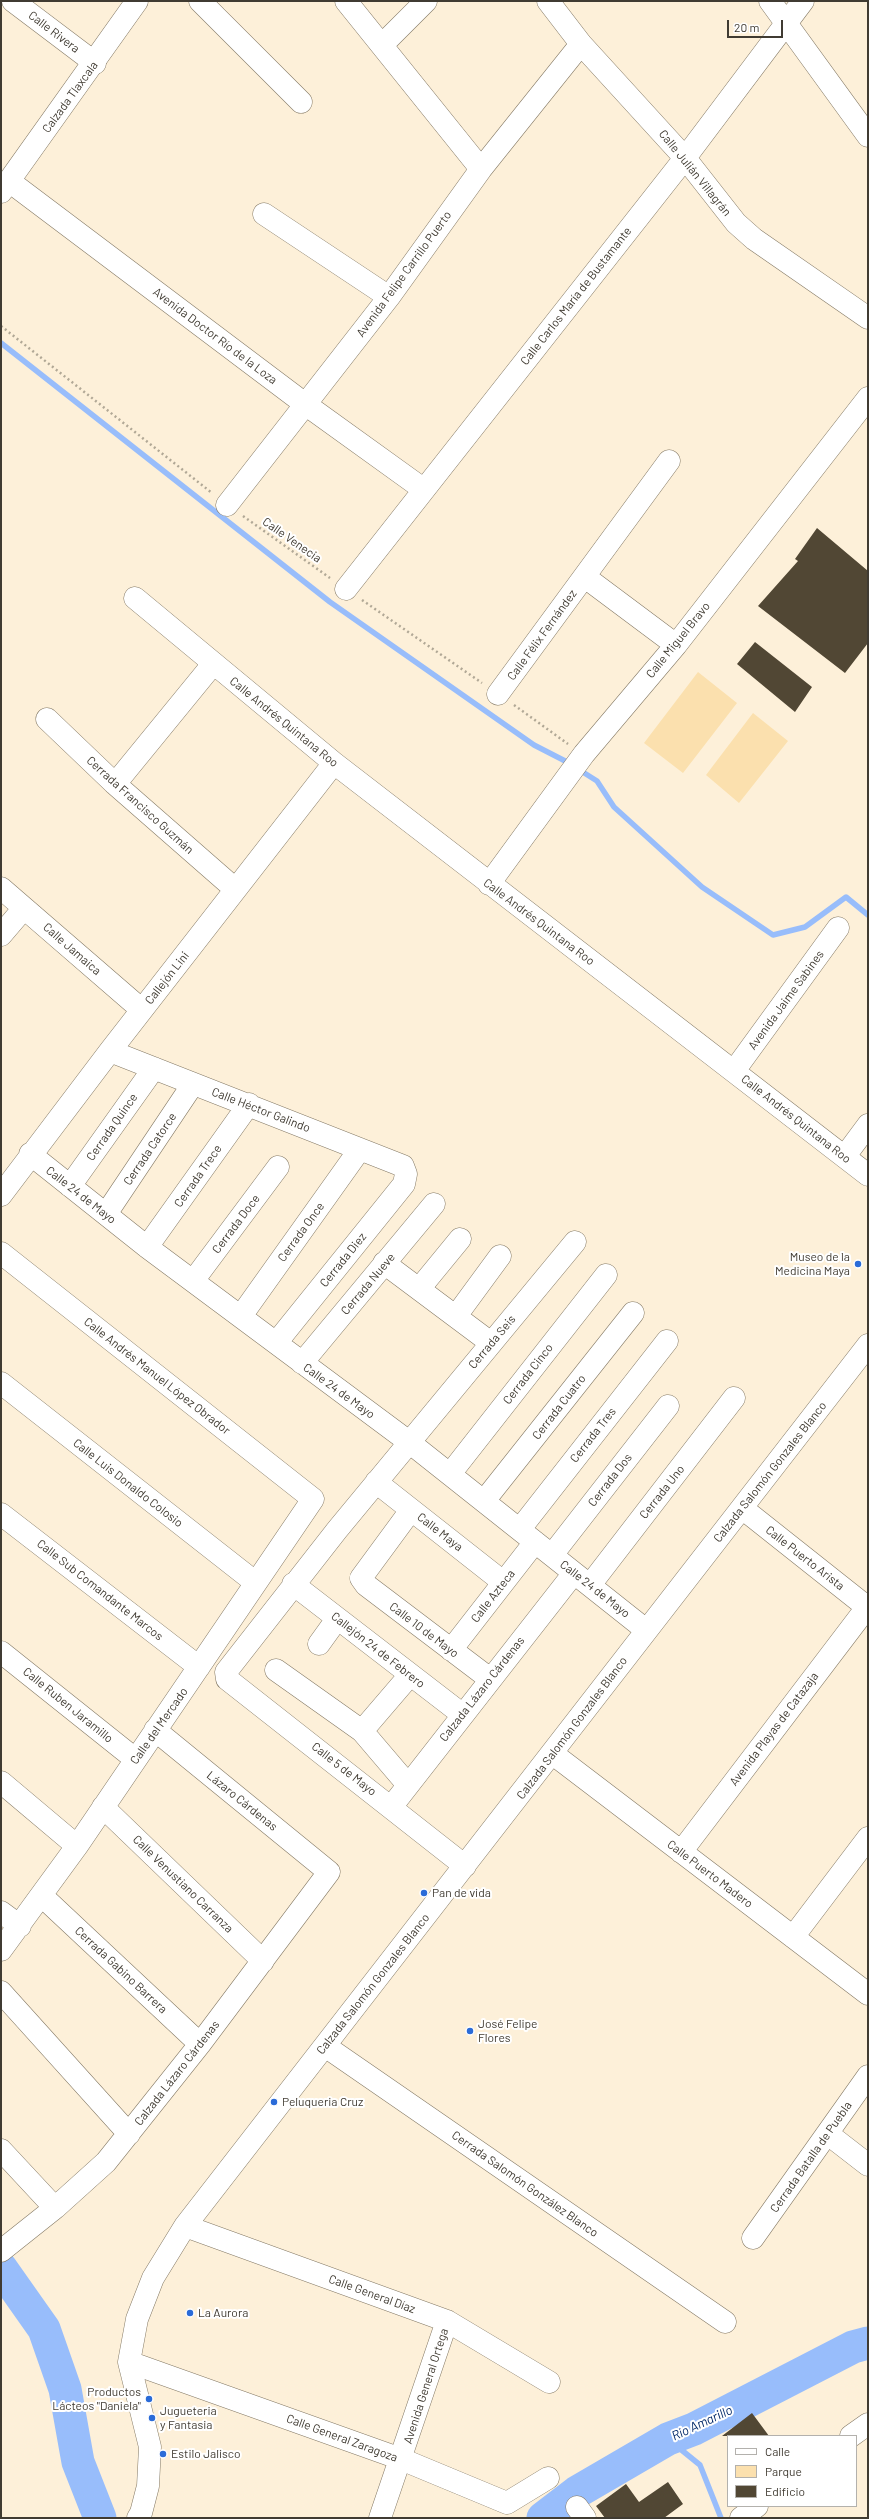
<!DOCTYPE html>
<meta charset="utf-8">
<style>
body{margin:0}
#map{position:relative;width:869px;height:2519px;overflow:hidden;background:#fdf0d9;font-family:Barlow,sans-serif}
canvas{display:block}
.frame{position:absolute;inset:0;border:2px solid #403b32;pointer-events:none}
.legend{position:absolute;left:727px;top:2435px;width:130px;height:72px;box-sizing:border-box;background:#fff;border:1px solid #b3b1ad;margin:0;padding:5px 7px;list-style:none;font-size:12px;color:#403b32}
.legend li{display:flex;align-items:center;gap:8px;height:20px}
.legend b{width:20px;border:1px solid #b3b1ad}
.scale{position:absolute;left:727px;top:20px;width:56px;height:18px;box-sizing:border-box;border:2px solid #403b32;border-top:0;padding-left:5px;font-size:12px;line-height:14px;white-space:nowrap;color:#403b32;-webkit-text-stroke:3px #fff;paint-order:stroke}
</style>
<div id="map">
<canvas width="869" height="2519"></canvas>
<div class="frame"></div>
<ul class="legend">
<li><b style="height:5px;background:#fff"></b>Calle</li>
<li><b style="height:11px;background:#fbe0ae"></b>Parque</li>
<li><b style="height:11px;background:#514734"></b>Edificio</li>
</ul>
<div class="scale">20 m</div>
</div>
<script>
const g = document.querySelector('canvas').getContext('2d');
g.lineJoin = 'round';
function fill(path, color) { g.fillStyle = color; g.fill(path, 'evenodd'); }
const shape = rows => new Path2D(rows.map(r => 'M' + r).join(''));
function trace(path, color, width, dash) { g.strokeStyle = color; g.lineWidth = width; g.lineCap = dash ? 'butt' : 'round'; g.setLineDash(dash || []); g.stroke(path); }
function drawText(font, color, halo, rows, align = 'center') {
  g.font = font + ' Barlow,sans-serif'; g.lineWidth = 4; g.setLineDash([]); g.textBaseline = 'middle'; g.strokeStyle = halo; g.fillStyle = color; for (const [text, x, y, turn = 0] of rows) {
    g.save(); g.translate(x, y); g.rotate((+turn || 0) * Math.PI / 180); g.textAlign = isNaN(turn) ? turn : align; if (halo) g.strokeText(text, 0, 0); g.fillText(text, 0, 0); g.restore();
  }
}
const green = shape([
 [698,672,737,703,683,773,644,743],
 [753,713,788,741,739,803,706,775]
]);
const stream = shape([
 [1,343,330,602,534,745,571,764],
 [578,769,597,781,614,807,702,887,773,935,805,927,846,897,868,915],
 [668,2439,700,2465,721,2518]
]);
const river = shape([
 [1,2268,44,2329,65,2389,78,2462,100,2518],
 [543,2518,577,2492,668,2439,694,2429,853,2347,868,2343]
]);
const building = shape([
 [817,528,868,571,868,643,845,673,758,606,798,561,795,559],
 [755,642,812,687,795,712,737,664],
 [752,2413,769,2436,722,2436],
 [668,2482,683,2504,664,2518,605,2518,596,2506,626,2484,639,2502]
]);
const path = shape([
 [1,326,212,493],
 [243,516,330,578],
 [362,600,482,683],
 [514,705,568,744]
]);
const minor = shape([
 [13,1,95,63],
 [200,1,301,102],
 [346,1,481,169],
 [548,1,581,44,685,158,736,223,754,239,868,318],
 [770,1,868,136],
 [382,45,426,1],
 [9,181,305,404,423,489],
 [264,214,389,297],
 [227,505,389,297,481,169,581,44],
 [585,577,676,645],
 [346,589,685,158,803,1],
 [135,598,334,763,868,1175],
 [498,694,669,461],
 [47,719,115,784,235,889],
 [115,784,213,664],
 [489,884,584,754,676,645,868,398],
 [1,888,142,1010],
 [1,935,24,908],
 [110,1051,403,1166,406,1174,404,1184,276,1343],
 [734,1071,838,928],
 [30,1154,147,1247,409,1442,646,1630],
 [845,1156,868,1125],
 [70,1186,154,1068],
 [1,1195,110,1051,334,763],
 [106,1214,193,1084],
 [147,1247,249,1104],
 [1,1253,313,1499,77,1846,1,1950],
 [384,1263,491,1343],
 [193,1281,278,1167],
 [419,1289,460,1239],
 [241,1316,360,1149],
 [456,1316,500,1256],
 [302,1363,434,1204],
 [1,1383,256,1583],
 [450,1474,606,1275],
 [376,1482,503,1582],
 [484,1501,633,1313],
 [742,1508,868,1608],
 [411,1510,361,1578,366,1585,490,1679],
 [1,1514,199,1667],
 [520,1529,667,1341],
 [552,1555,668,1406],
 [293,1584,463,1715],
 [590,1585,734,1398],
 [319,1644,337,1619],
 [451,1650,535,1542],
 [1,1652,135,1759],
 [276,1670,362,1731,408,1785],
 [362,1731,410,1675],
 [553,1754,868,1994],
 [1,1782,77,1846],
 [392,1806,574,1573],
 [103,1807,263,1961],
 [681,1852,868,1606],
 [465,1866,227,1679,226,1672,337,1530,575,1242],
 [42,1896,200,2044],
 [1,1912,20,1926],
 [793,1937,868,1838],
 [1,1992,129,2134],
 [325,2046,725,2322],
 [828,2134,868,2165],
 [1,2150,55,2208],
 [185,2226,447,2321,549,2382],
 [753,2238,868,2076],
 [1,2251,55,2208,106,2162,200,2044,329,1872,155,1730],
 [129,2362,401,2459,507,2503,548,2478],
 [851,2436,868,2424],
 [577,2507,585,2518],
 [138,2518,141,2513,148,2486,150,2447,129,2362,137,2319,153,2278,185,2226,868,1345],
 [380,2518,447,2321],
 [741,2518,757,2506]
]);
const major = shape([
 [1,192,137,1]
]);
const markers = [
 [858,1264,4,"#2a6bd8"],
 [424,1893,4,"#2a6bd8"],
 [470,2031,4,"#2a6bd8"],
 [274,2102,4,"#2a6bd8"],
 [190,2313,4,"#2a6bd8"],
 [149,2399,4,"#2a6bd8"],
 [152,2418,4,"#2a6bd8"],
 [163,2454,4,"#2a6bd8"]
];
const streetNames = [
 ["Calle Rivera",54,32,37],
 ["Calzada Tlaxcala",70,97,-54],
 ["Calle Julián Villagrán",695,173,51],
 ["Avenida Felipe Carrillo Puerto",404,274,-54],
 ["Calle Carlos María de Bustamante",576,296,-52],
 ["Avenida Doctor Río de la Loza",215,336,37],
 ["Calle Venecia",292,540,35],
 ["Calle Félix Fernández",542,635,-54],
 ["Calle Miguel Bravo",678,640,-51],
 ["Calle Andrés Quintana Roo",284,722,39],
 ["Cerrada Francisco Guzmán",140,805,42],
 ["Calle Andrés Quintana Roo",539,922,37],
 ["Calle Jamaica",72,949,41],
 ["Callejón Lini",167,978,-52],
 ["Avenida Jaime Sabines",786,1000,-54],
 ["Calle Héctor Galindo",261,1110,21],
 ["Calle Andrés Quintana Roo",796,1119,38],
 ["Cerrada Quince",112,1127,-55],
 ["Cerrada Catorce",150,1149,-56],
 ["Cerrada Trece",198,1176,-55],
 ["Calle 24 de Mayo",81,1195,38],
 ["Cerrada Doce",236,1224,-53],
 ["Cerrada Once",301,1232,-54],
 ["Cerrada Diez",343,1260,-51],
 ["Cerrada Nueve",368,1284,-50],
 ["Cerrada Seis",492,1342,-50],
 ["Cerrada Cinco",528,1374,-52],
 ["Calle Andrés Manuel López Obrador",157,1376,38],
 ["Calle 24 de Mayo",339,1391,36],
 ["Cerrada Cuatro",559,1407,-52],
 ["Cerrada Tres",593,1435,-52],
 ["Calzada Salomón Gonzales Blanco",770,1472,-52],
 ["Cerrada Dos",610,1480,-52],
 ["Calle Luis Donaldo Colosio",128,1483,38],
 ["Cerrada Uno",662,1492,-52],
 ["Calle Maya",440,1532,38],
 ["Calle Puerto Arista",805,1558,38],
 ["Calle 24 de Mayo",595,1589,38],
 ["Calle Sub Comandante Marcos",100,1590,38],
 ["Calle Azteca",493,1596,-52],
 ["Calle 10 de Mayo",424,1630,37],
 ["Callejón 24 de Febrero",378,1650,38],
 ["Calzada Lázaro Cárdenas",482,1689,-52],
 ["Calle Ruben Jaramillo",68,1705,39],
 ["Calle del Mercado",159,1726,-55],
 ["Calzada Salomón Gonzales Blanco",572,1728,-53],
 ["Avenida Playas de Catazaja",774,1729,-53],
 ["Calle 5 de Mayo",344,1769,38],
 ["Lázaro Cárdenas",242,1801,39],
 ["Calle Puerto Madero",710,1874,37],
 ["Calle Venustiano Carranza",183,1884,44],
 ["Cerrada Gabino Barrera",121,1970,43],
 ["Calzada Salomón Gonzales Blanco",373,1984,-52],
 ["Calzada Lázaro Cárdenas",177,2073,-52],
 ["Cerrada Batalla de Puebla",811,2157,-55],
 ["Cerrada Salomón González Blanco",525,2184,35],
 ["Calle General Díaz",372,2294,20],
 ["Avenida General Ortega",426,2386,-72],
 ["Calle General Zaragoza",342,2438,20]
];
const poiNames = [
 ["Museo de la",850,1257,"right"],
 ["Medicina Maya",850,1271,"right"],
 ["Pan de vida",432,1893],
 ["José Felipe",478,2024],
 ["Flores",478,2038],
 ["Peluqueria Cruz",282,2102],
 ["La Aurora",198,2313],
 ["Productos",141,2392,"right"],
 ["Lácteos \"Daniela\"",141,2406,"right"],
 ["Jugueteria",160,2411],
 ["y Fantasia",160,2425],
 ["Estilo Jalisco",171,2454]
];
const waterNames = [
 ["Río Amarillo",702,2423,-25]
];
fill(green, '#fbe0ae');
trace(stream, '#98bdfb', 5.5);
trace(river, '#98bdfb', 33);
fill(building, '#514734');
trace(minor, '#847965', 23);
trace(major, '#847965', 23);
trace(path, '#b1a896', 2.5, [2, 3]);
trace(minor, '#fff', 22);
trace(major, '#fff', 22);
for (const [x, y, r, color] of markers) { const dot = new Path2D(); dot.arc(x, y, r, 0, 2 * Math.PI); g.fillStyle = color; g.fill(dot); trace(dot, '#fff', 1.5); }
drawText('12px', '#403b32', '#fff', streetNames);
drawText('12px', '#403b32', '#fff', poiNames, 'left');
drawText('italic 13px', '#012767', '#fff', waterNames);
</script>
